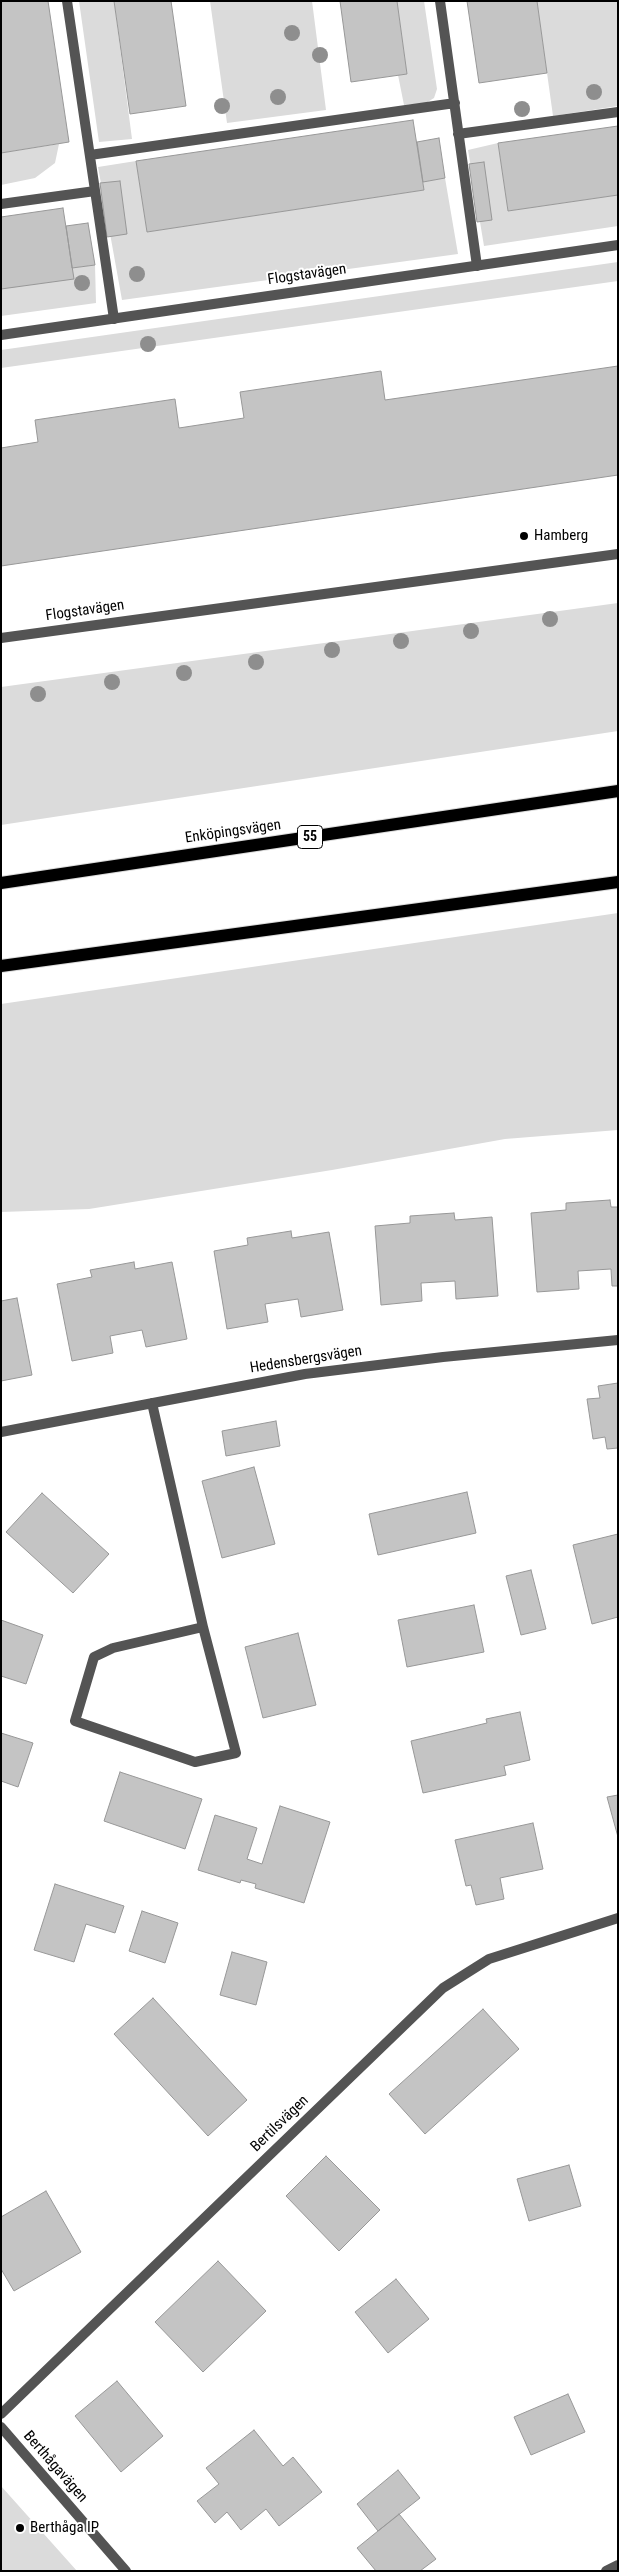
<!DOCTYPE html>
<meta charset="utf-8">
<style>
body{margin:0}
#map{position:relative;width:619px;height:2572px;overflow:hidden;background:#fff;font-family:"Roboto Condensed",sans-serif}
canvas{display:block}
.frame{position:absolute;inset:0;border:2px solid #000;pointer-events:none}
</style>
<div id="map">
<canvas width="619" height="2572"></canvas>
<div class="frame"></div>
</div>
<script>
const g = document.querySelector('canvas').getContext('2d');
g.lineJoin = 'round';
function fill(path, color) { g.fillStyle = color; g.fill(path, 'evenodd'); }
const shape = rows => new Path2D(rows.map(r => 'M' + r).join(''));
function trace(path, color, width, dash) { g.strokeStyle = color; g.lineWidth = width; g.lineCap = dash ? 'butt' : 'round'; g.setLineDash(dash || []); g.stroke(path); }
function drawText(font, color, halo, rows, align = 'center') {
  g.font = font + ' "Roboto Condensed",sans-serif'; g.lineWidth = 4; g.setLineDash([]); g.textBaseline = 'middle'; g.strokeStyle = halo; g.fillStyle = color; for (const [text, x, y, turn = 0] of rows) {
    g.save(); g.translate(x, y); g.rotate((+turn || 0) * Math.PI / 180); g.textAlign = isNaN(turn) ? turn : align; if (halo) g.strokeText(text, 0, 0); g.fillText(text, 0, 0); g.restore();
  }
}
const green = shape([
 [79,1,114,1,132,139,99,142],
 [210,1,312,1,326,110,227,123],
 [397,1,424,1,437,89,434,98,426,103,404,105,398,75,407,74],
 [537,1,618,1,618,106,553,116],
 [498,143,508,211,618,195,618,226,484,246,468,150],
 [59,144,55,163,35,178,1,185,1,153],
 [136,161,147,232,424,190,423,182,445,178,458,254,122,300,98,167],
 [618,262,618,281,1,368,1,350],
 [95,265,96,303,1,316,1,289,72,268],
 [618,603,618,731,1,825,1,687],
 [618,913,618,1130,505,1139,332,1170,89,1209,1,1212,1,1004],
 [1,2486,77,2571,1,2571]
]);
const building = shape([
 [1,1,48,1,69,142,1,153,1,1],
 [114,1,171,1,186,106,130,114,114,1],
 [340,1,397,1,407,74,351,82,340,1],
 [467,1,537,1,547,73,479,83,467,1],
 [413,120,424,190,147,232,136,161,413,120],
 [618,126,618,195,508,211,498,143,618,126],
 [439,138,445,178,423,182,417,142,439,138],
 [484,162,492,220,477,222,469,164,484,162],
 [120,181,127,234,107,237,100,183,120,181],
 [63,208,74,279,1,289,1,217,63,208],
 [88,223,95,265,72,268,66,226,88,223],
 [618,366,618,475,1,566,1,448,38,442,35,420,175,399,179,428,244,418,240,392,381,371,385,400,618,366],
 [610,1200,611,1207,618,1207,618,1286,612,1286,611,1269,578,1271,579,1289,537,1292,531,1213,566,1210,566,1203,610,1200],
 [454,1213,455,1220,492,1217,498,1296,456,1299,455,1281,421,1283,422,1301,381,1305,375,1226,410,1223,410,1216,454,1213],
 [291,1231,292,1238,329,1232,343,1310,301,1317,298,1299,265,1304,268,1322,227,1329,214,1251,248,1245,247,1238,291,1231],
 [134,1262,135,1269,172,1262,187,1339,146,1347,142,1330,110,1336,113,1353,72,1361,57,1284,92,1277,90,1270,134,1262],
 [17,1298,32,1375,1,1381,1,1301,17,1298],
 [618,1383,618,1448,607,1449,605,1437,593,1439,587,1399,600,1398,598,1386,618,1383],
 [276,1421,280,1446,226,1456,222,1431,276,1421],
 [254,1467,275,1544,222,1558,202,1481,254,1467],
 [467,1492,476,1533,378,1555,369,1514,467,1492],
 [42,1493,109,1554,73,1593,6,1532,42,1493],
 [618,1534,618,1617,592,1624,573,1545,618,1534],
 [531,1570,546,1629,521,1635,506,1576,531,1570],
 [474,1605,484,1652,407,1667,398,1620,474,1605],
 [1,1620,43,1635,26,1684,1,1676,1,1620],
 [298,1633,316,1705,263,1718,245,1647,298,1633],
 [520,1712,530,1760,504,1766,506,1775,423,1793,411,1741,487,1723,486,1719,520,1712],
 [1,1733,33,1743,18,1787,1,1781,1,1733],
 [120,1772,202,1799,185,1849,104,1821,120,1772],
 [618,1795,618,1837,607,1797,618,1795],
 [280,1806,330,1822,304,1903,255,1888,256,1884,241,1880,240,1883,198,1870,215,1815,257,1828,247,1859,262,1864,280,1806],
 [533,1823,543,1869,500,1878,504,1899,476,1905,471,1885,466,1886,455,1840,533,1823],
 [55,1884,124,1906,115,1933,86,1924,74,1962,34,1950,55,1884],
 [142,1911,178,1923,165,1963,129,1951,142,1911],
 [232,1952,267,1962,256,2005,220,1995,232,1952],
 [153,1998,247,2100,208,2136,114,2034,153,1998],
 [483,2009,519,2049,425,2134,389,2094,483,2009],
 [326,2156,380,2210,339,2251,286,2196,326,2156],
 [569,2165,581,2206,529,2221,517,2179,569,2165],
 [46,2191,81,2252,14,2291,1,2269,1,2217,46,2191],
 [218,2261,266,2311,203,2372,155,2322,218,2261],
 [396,2279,429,2319,388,2353,355,2312,396,2279],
 [117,2381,163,2436,121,2472,75,2416,117,2381],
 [568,2394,585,2432,531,2455,514,2417,568,2394],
 [254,2430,283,2466,293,2457,322,2492,279,2526,266,2509,241,2530,227,2512,215,2523,197,2501,219,2484,206,2468,254,2430],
 [398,2470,420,2498,378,2531,357,2504,398,2470],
 [399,2514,436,2559,420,2571,376,2571,357,2548,399,2514]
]);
const lane = shape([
 [67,1,114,319],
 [440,1,477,266],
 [458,134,618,112],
 [90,155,455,103],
 [1,204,95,191]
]);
const street = shape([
 [1,335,618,245],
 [1,638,618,554],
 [152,1403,203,1627,236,1753,195,1762,75,1721,94,1657,113,1648,203,1627],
 [1,1432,305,1374,443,1357,618,1340],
 [1,2414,443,1988,489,1959,618,1918],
 [1,2427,126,2571],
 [606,2571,618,2565]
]);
const primary = shape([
 [1,883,618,791],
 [1,966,618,882]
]);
const trees = [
 [292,33],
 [320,55],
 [594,92],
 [278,97],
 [222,106],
 [522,109],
 [137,274],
 [82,283],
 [148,344],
 [550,619],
 [471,631],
 [401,641],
 [332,650],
 [256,662],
 [184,673],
 [112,682],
 [38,694]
];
const markers = [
 [524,536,5,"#000"],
 [20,2528,5,"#000"]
];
const shields = [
 [310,837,25]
];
const shieldNames = [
 ["55",310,837]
];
const streetNames = [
 ["Flogstavägen",307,275,-8],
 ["Flogstavägen",85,611,-8],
 ["Enköpingsvägen",233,832,-8],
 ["Hedensbergsvägen",306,1360,-9],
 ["Bertilsvägen",280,2124,-44],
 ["Berthågavägen",55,2467,49]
];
const poiNames = [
 ["Hamberg",534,536],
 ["Berthåga IP",30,2528]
];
fill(green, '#dbdbdb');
fill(building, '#c4c4c4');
trace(building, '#989898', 1);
trace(primary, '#dbdbdb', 14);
trace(lane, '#545454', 10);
trace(street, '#545454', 10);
trace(primary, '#000', 12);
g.fillStyle = '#8e8e8e';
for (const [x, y] of trees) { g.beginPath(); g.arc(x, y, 8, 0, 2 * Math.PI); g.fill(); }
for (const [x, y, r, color] of markers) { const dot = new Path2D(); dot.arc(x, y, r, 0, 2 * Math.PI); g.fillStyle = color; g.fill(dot); trace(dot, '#fff', 2); }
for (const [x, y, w] of shields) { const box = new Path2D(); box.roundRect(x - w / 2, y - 11.5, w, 23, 4); g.fillStyle = '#fff'; g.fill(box); trace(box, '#000', 1); }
drawText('bold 14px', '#000', null, shieldNames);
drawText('15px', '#000', '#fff', streetNames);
drawText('15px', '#000', '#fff', poiNames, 'left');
</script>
